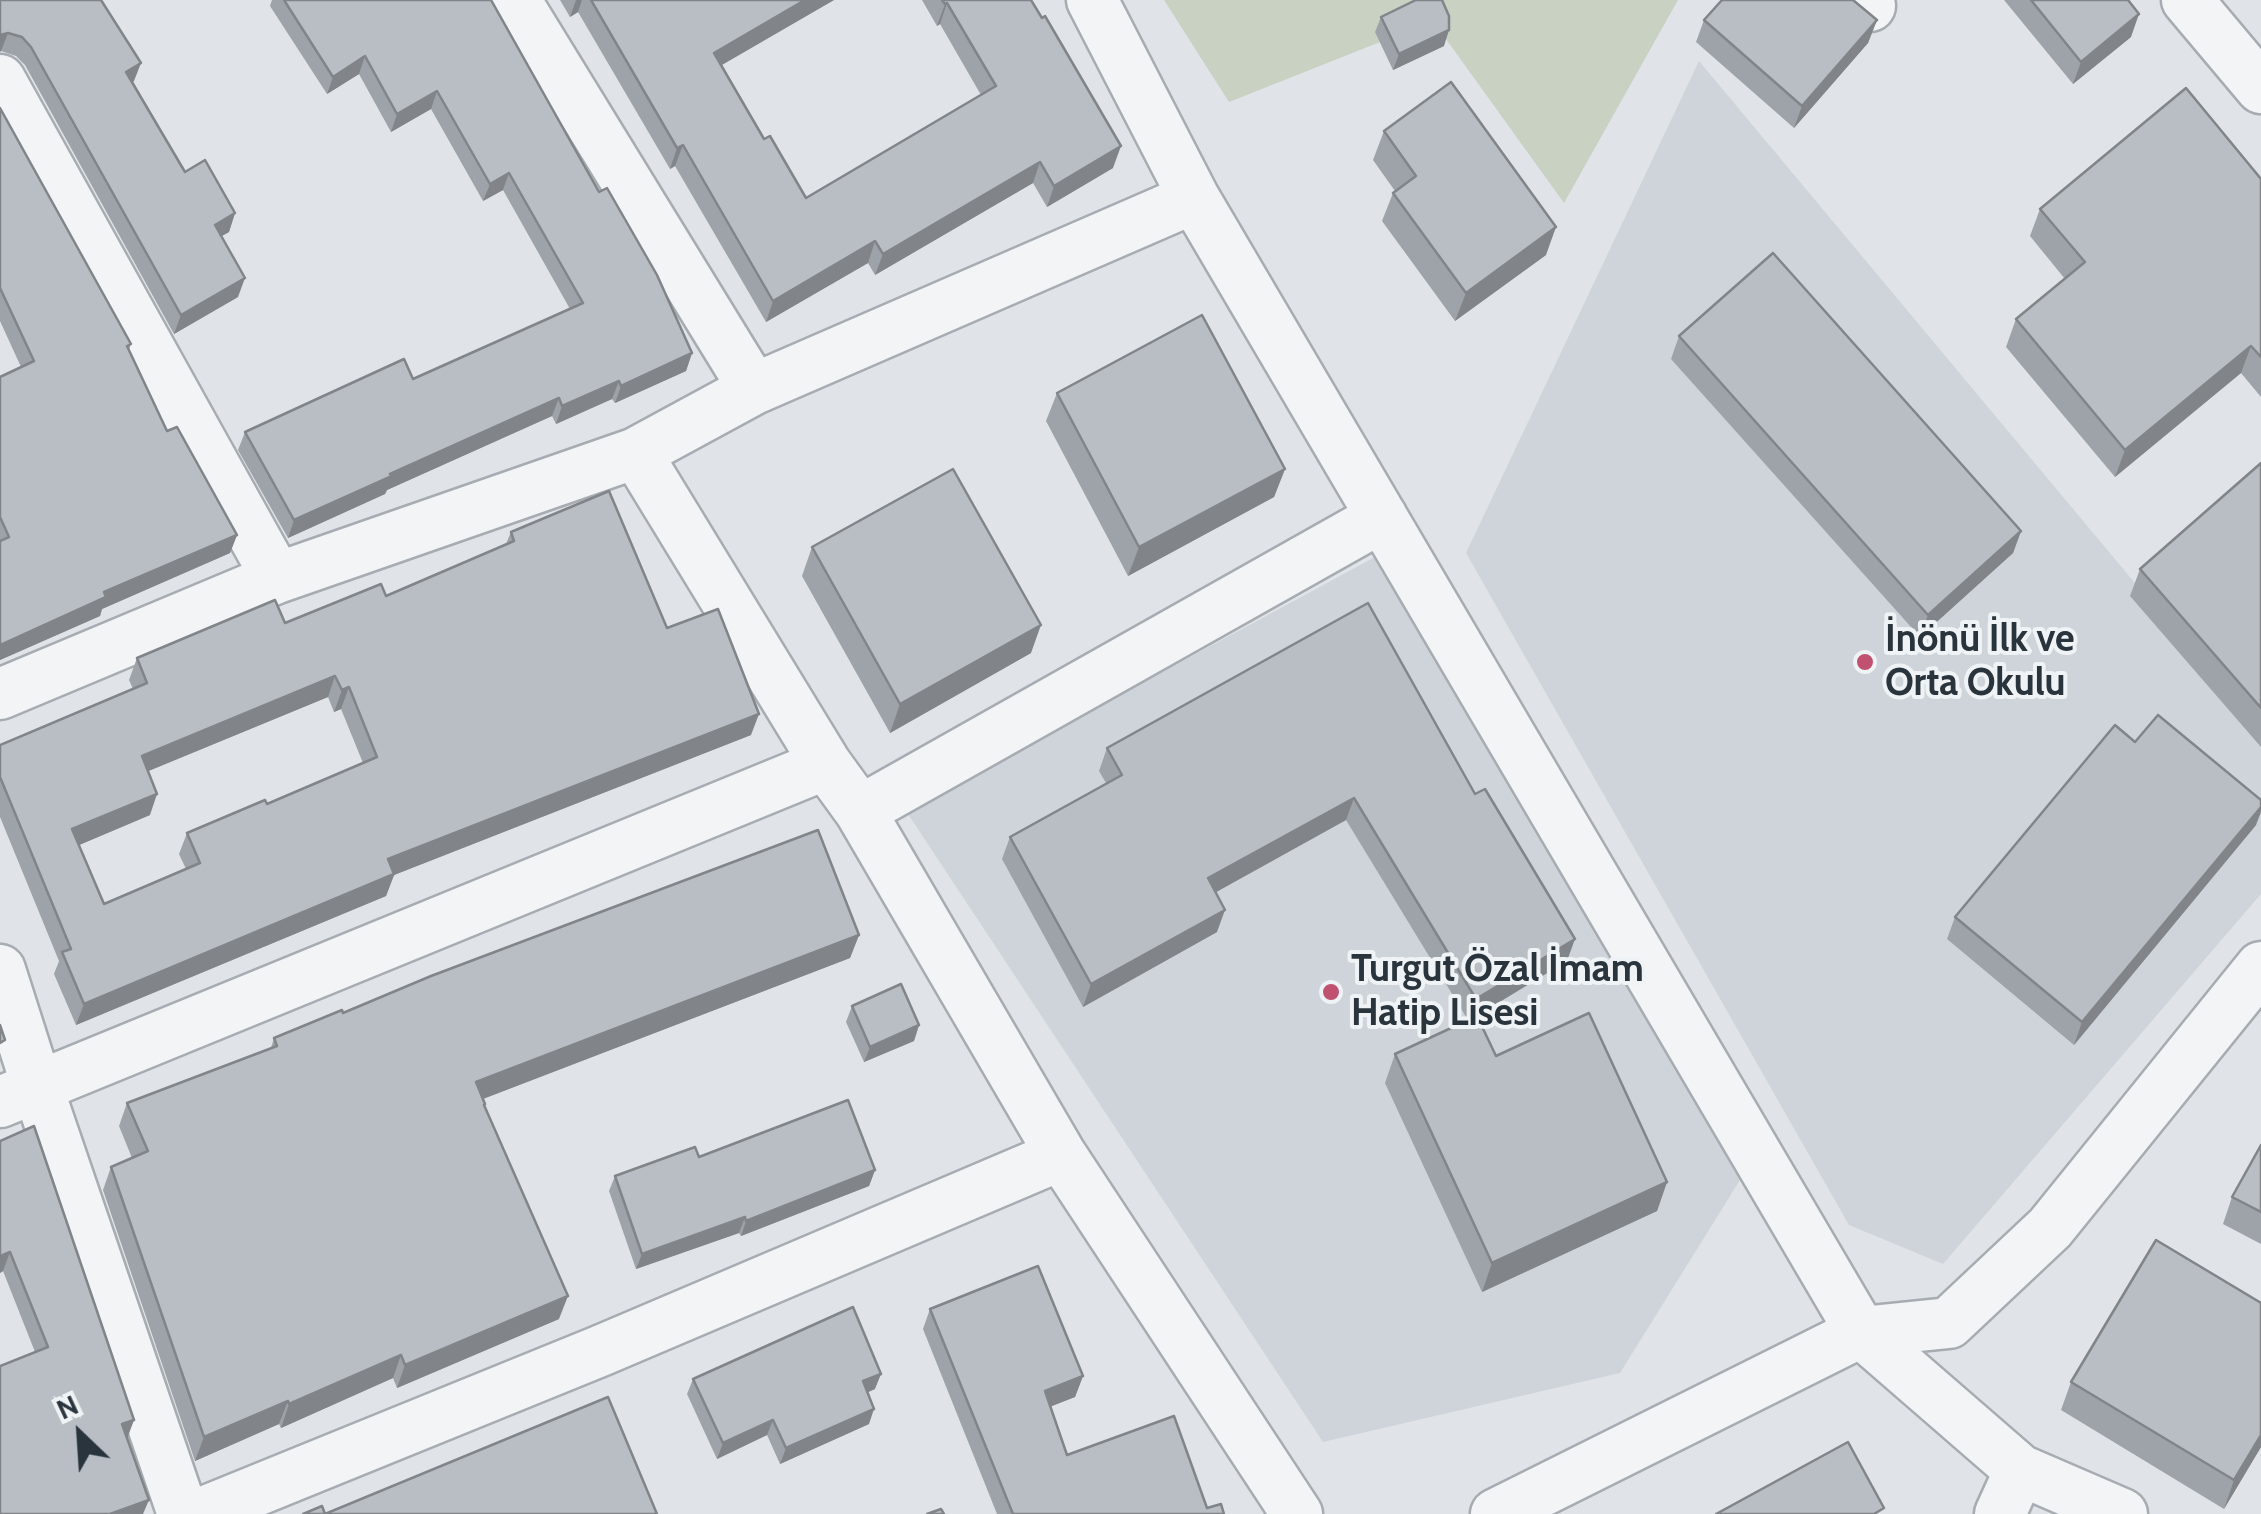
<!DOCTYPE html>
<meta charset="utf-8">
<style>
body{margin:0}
#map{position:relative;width:2261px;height:1514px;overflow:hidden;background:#e0e4e8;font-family:Cabin,sans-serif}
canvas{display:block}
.north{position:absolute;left:30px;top:1384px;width:100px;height:100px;-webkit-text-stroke:8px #eff3f5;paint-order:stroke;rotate:335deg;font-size:28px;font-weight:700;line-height:40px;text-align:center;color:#2a343d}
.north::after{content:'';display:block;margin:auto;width:35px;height:45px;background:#2a343d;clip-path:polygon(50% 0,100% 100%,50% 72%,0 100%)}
</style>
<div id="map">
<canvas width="2261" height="1514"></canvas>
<div class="north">N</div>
</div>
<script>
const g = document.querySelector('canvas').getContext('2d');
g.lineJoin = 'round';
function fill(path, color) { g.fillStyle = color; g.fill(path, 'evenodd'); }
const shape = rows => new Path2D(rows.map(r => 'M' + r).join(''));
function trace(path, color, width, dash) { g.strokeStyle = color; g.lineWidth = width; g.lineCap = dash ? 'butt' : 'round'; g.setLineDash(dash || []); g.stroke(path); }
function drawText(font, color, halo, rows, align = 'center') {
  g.font = font + ' Cabin,sans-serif'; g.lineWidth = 8; g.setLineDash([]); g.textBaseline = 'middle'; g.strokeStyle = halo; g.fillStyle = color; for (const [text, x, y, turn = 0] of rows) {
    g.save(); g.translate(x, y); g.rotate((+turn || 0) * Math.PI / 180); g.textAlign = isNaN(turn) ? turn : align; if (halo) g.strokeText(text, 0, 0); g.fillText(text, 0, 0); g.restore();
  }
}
const built = shape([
 [1699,61,2261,734,2261,894,1943,1264,1849,1225,1466,553],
 [1375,557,1745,1172,1620,1373,1323,1442,906,811]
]);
const green = shape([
 [1164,0,1678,0,1564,203,1433,21,1229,102]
]);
const minor = shape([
 [515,0,754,389],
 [1092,0,1194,198,1861,1332,2020,1470,2122,1514],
 [1864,0,1870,6],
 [2187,0,2261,88],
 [0,80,277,578],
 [636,453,826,764,860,811,1061,1155,1297,1514],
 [0,694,277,578,636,453,754,389,1194,198],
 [860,811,1382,517],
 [0,970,37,1086,183,1514],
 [0,1102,826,764],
 [199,1514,600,1351,1061,1155],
 [1496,1514,1861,1332,1949,1323,2050,1228,2261,967],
 [2000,1514,2020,1470]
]);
const wall = shape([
 [0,0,134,81,133,82,185,172,235,213,229,232,221,236,238,297,174,334,25,65,16,56,1,51],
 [272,0,491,0,599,192,692,353,686,371,615,403,612,399,556,424,552,416,387,490,385,494,288,538,238,450,245,432,413,379,570,309,503,190,483,201,431,109,391,132,359,74,327,94,270,6],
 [560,0,834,0,722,65,764,139,806,198,981,95,940,24,937,26,922,0,1031,0,1113,168,1047,207,1033,183,875,275,868,263,766,322,675,166,670,169,578,12,570,17],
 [2004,0,2128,0,2131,37,2073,84],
 [1381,17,1444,46,1393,70,1375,32],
 [1704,20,1877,20,1868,43,1794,128,1696,42],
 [0,108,131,344,129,350,167,431,237,535,230,553,102,609,100,616,0,660,0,377,21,367,0,321],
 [1384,131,1546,255,1455,321,1382,221,1393,193,1395,191,1373,160],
 [2261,179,2261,397,2241,373,2115,477,2006,347,2016,319,2065,279,2030,236,2040,209],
 [1679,336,2021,531,2013,553,1920,637,1671,359],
 [1057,393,1285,469,1274,497,1128,576,1046,421],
 [2261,463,2261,747,2130,596,2140,569],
 [511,532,667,628,751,735,394,875,386,896,76,1025,54,974,59,961,0,817,0,745,133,689,129,680,137,658,285,623,386,596,506,544],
 [328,697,334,712,341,709,363,763,267,804,187,833,179,854,186,869,104,904,79,845,150,815,148,771],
 [812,547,1031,653,890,733,802,576],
 [1368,603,1567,961,1475,1017,1496,1056,1667,1182,1657,1211,1482,1292,1385,1083,1395,1054,1468,1020,1346,820,1216,892,1217,932,1083,1007,1002,859,1010,837,1106,783,1099,771,1107,748],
 [2256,825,2074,1045,1947,939,1955,917],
 [859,935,850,958,483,1099,559,1319,397,1388,393,1378,281,1428,279,1424,195,1461,103,1190,111,1167,132,1158,119,1126,127,1103,271,1048,274,1038,343,1013],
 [852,1006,919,1025,914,1041,864,1062,846,1022],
 [0,1141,134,1420,35,1352,3,1271,0,1273],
 [2261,1145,2261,1244,2223,1224,2232,1197],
 [699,1157,875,1170,869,1186,741,1236,739,1233,636,1269,609,1191,615,1176],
 [930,1309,1083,1376,1075,1397,1050,1406,1067,1455,1224,1514,997,1514,923,1329],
 [693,1379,875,1389,868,1392,869,1424,780,1464,767,1435,717,1459,687,1394],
 [2071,1382,2261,1447,2224,1509,2061,1410]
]);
const shadedWall = shape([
 [576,0,582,0,578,12,570,17],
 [805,0,834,0,706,74,714,53],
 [947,3,940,24,937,26,945,4],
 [2139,14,2131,37,2073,84,2081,62],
 [1877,20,1868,43,1794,128,1802,106],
 [1449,30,1444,46,1393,70,1399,54],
 [8,33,1,51,0,52,0,35],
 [365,56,359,74,327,94,333,77],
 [141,63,134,81,120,90,126,72],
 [437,91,431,109,391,132,397,114],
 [683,145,675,166,670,169,677,148],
 [1121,146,1113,168,1047,207,1054,186],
 [1040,162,1033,183,875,275,883,254],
 [509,173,503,190,483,201,490,184],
 [235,213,229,232,208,244,215,225],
 [1556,227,1546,255,1455,321,1466,293],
 [875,241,868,263,766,322,773,301],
 [245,278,238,297,174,334,181,315],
 [2251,346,2241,373,2115,477,2125,450],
 [692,353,686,371,615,403,621,386],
 [619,381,612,399,556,424,562,406],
 [559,398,552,416,387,490,385,494,288,538,294,520,390,474],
 [1285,469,1274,497,1128,576,1139,547],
 [2021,531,2013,553,1920,637,1928,615],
 [237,535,230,553,102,609,100,616,0,660,0,645,104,592],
 [1041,625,1031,653,890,733,900,704],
 [335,676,328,697,134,777,142,756],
 [349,687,341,709,334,712,342,690],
 [759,714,751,735,394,875,386,896,76,1025,84,1004,388,859],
 [157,794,150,815,65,851,72,829],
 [1354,798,1346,820,1200,901,1208,878],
 [2261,807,2261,812,2256,825,2074,1045,2082,1022],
 [1225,910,1217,932,1083,1007,1091,984],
 [859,935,850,958,467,1105,476,1082],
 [1575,939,1567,961,1468,1021,1476,999],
 [919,1025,914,1041,864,1062,870,1047],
 [875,1170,869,1186,741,1236,746,1221],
 [1667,1182,1657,1211,1482,1292,1492,1263],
 [745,1217,739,1233,636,1269,642,1254],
 [10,1252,3,1271,0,1273,0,1256],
 [568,1296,559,1319,397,1388,405,1365],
 [401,1355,393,1378,281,1428,289,1404],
 [881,1374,875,1389,857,1397,863,1381],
 [1083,1376,1075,1397,1037,1412,1045,1391],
 [288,1401,279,1424,195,1461,204,1437],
 [874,1409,869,1424,780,1464,786,1448],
 [134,1420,127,1439,122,1424],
 [773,1420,767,1435,717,1459,723,1443],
 [2261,1435,2261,1447,2224,1509,2234,1480],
 [149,1500,143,1514,110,1514]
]);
const building = shape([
 [0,0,101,0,141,63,126,72,185,172,205,160,235,213,215,225,245,278,181,315,31,47,22,37,8,33,0,35,0,0],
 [284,0,491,0,599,192,607,188,657,275,692,353,621,386,619,381,562,406,559,398,390,474,392,476,294,520,245,432,404,359,413,379,583,303,509,173,490,184,437,91,397,114,365,56,333,77,284,0],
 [591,0,805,0,714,53,764,139,770,136,806,198,996,86,947,3,945,4,942,0,1031,0,1042,18,1045,16,1121,146,1054,186,1040,162,883,254,875,241,773,301,683,145,677,148,591,0],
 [1416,0,1442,0,1449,16,1449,30,1399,54,1381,17,1416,0],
 [1722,0,1853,0,1877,20,1802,106,1704,20,1722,0],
 [2031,0,2128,0,2139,14,2081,62,2031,0],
 [1451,82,1556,227,1466,293,1393,193,1416,176,1384,131,1451,82],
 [2186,88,2261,179,2261,357,2251,346,2125,450,2016,319,2085,262,2040,209,2186,88],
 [0,108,131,344,127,346,167,431,177,427,237,535,104,592,106,597,0,645,0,541,9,537,0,517,0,377,34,361,0,288,0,108],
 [1773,253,2021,531,1928,615,1679,336,1773,253],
 [1202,315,1285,469,1139,547,1057,393,1202,315],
 [2261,463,2261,708,2140,569,2261,463],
 [953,469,1041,625,900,704,812,547,953,469],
 [609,491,667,628,718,609,759,714,388,859,394,874,84,1004,62,952,71,949,0,777,0,745,147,683,137,658,275,600,285,623,381,584,386,596,514,541,511,532,609,491],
 [335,676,342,690,349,687,377,757,267,804,265,800,187,833,200,863,104,904,72,829,157,794,142,756,335,676],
 [1368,603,1475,794,1485,789,1575,939,1476,999,1354,798,1208,878,1225,910,1091,984,1010,837,1122,775,1107,748,1368,603],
 [2158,715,2261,800,2261,807,2082,1022,1955,917,2115,725,2135,742,2158,715],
 [818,830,859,935,476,1082,485,1104,484,1105,568,1296,405,1365,401,1355,289,1404,288,1401,204,1437,111,1167,148,1151,127,1103,277,1046,274,1038,342,1010,343,1013,431,976,818,830],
 [901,984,919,1025,870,1047,852,1006,901,984],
 [1589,1013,1667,1182,1492,1263,1395,1054,1477,1016,1496,1056,1589,1013],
 [0,1025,5,1040,0,1043,0,1025],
 [848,1100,875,1170,746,1221,745,1217,642,1254,615,1176,695,1147,699,1157,848,1100],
 [34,1126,134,1420,122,1424,149,1500,110,1514,0,1514,0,1366,48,1347,10,1252,0,1256,0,1141,34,1126],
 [2261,1145,2261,1212,2232,1197,2261,1145],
 [2156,1240,2261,1303,2261,1435,2234,1480,2071,1382,2156,1240],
 [1038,1266,1083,1376,1045,1391,1067,1455,1174,1416,1207,1508,1221,1504,1224,1514,1013,1514,930,1309,1038,1266],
 [853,1307,881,1374,863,1381,874,1409,786,1448,773,1420,723,1443,693,1379,853,1307],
 [608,1397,657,1514,303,1514,322,1506,325,1514,608,1397],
 [1848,1442,1884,1508,1874,1514,1716,1514,1848,1442],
 [941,1509,944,1514,927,1514,941,1509]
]);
const markers = [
 [1865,662,10,"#c15171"],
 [1331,992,10,"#c15171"]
];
const poiNames = [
 ["İnönü İlk ve",1885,640],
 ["Orta Okulu",1885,684],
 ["Turgut Özal İmam",1351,970],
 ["Hatip Lisesi",1351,1014]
];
fill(built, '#ced4d9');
fill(green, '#c8d1c2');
trace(minor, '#a6acb1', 55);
trace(minor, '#f2f4f6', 50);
fill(wall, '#9ea3a9');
fill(shadedWall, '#818589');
fill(building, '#b8bec4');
trace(building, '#818589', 2.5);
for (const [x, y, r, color] of markers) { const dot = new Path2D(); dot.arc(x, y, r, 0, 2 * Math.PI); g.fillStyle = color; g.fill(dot); trace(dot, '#eff3f5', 4); }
drawText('bold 38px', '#2a343d', '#eff3f5', poiNames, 'left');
</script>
